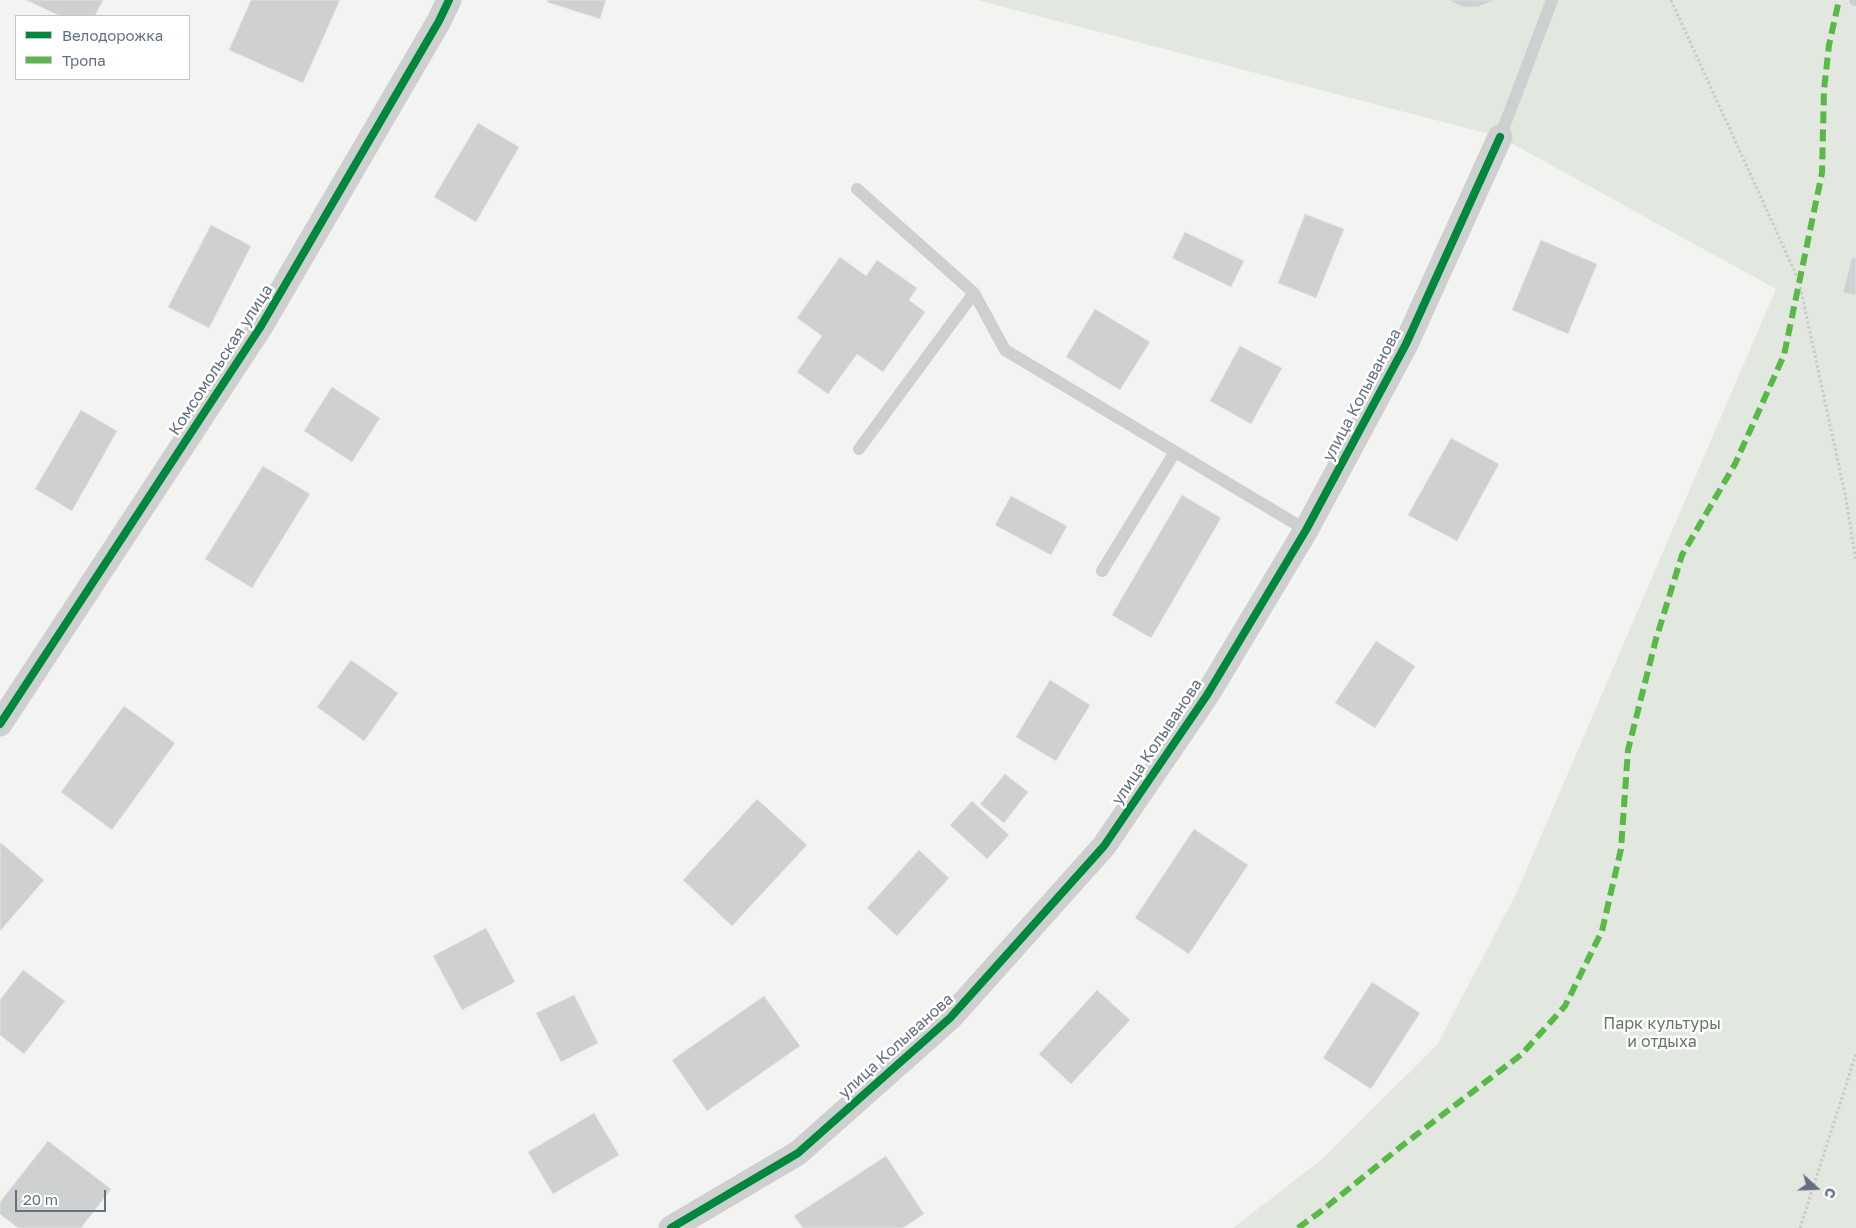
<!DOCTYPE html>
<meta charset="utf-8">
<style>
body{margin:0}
#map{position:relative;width:1856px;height:1228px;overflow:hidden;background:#f3f4f2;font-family:"Golos Text",sans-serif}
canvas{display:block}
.legend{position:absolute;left:15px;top:15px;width:175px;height:65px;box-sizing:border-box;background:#fff;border:1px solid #c1c6cd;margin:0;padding:6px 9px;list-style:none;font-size:15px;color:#647082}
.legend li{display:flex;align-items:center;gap:10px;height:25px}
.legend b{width:25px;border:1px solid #c1c6cd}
.north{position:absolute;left:1791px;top:1163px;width:50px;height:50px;-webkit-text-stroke:4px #fff;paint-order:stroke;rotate:110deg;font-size:14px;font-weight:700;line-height:20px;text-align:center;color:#647082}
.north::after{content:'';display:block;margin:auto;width:18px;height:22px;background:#647082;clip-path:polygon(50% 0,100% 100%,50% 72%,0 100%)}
.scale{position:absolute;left:15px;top:1190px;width:91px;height:22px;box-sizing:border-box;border:2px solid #647082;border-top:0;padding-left:6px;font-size:15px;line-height:18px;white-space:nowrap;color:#647082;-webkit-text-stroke:4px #fff;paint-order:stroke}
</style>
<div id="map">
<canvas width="1856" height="1228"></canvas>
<ul class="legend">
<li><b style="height:6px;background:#00873e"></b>Велодорожка</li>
<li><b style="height:6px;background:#58b947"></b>Тропа</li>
</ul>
<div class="north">С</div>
<div class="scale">20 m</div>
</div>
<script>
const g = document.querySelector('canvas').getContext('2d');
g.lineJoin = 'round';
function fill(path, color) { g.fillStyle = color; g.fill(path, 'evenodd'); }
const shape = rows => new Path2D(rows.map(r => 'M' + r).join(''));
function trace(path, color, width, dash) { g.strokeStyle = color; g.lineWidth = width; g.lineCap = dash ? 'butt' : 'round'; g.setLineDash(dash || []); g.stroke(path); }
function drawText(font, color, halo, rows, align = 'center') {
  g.font = font + ' "Golos Text",sans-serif'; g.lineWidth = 5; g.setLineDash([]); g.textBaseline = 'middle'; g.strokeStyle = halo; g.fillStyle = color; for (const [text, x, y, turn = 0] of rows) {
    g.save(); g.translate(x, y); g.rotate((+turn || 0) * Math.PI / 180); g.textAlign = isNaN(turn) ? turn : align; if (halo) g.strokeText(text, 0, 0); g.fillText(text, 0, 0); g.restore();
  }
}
const green = shape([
 [977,0,1448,0,1463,7,1478,7,1495,0,1856,0,1856,1228,1233,1228,1321,1160,1437,1045,1516,894,1776,289,1500,137]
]);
const building = shape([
 [26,0,103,0,95,16,60,16,26,0],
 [251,0,340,0,303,83,229,50,251,0],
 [548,0,606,0,600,19,547,2,548,0],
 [1448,0,1495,0,1478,7,1463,7,1448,0],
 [478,123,519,147,476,222,434,197,478,123],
 [1305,214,1344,229,1316,298,1278,283,1305,214],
 [211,225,251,246,209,328,168,307,211,225],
 [1185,232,1244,261,1231,287,1172,258,1185,232],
 [1541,240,1597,264,1568,334,1512,310,1541,240],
 [840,257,866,276,877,260,917,288,909,300,925,312,883,372,857,354,828,394,797,372,822,336,797,318,840,257],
 [1852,257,1856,258,1856,296,1843,292,1852,257],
 [1095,309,1150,342,1120,390,1066,357,1095,309],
 [1240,346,1282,368,1251,424,1210,401,1240,346],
 [332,387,380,418,352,462,304,431,332,387],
 [81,410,117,431,72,511,35,489,81,410],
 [1451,438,1499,464,1457,541,1408,515,1451,438],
 [263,466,310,494,252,588,205,559,263,466],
 [1182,495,1221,518,1151,638,1112,615,1182,495],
 [1011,496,1067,526,1051,555,995,525,1011,496],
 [1376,641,1415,666,1375,728,1335,703,1376,641],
 [351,660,398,693,364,741,317,707,351,660],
 [1050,680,1090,705,1056,761,1016,737,1050,680],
 [124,706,175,743,112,830,61,792,124,706],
 [1005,774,1028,792,1004,823,980,804,1005,774],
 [757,799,807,845,732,926,683,880,757,799],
 [972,801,1009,835,987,859,950,825,972,801],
 [1194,829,1248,865,1189,954,1135,918,1194,829],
 [1,843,44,880,0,931,0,845,1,843],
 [919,850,949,878,897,936,867,908,919,850],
 [486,928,515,982,462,1010,433,956,486,928],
 [23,970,65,1001,24,1054,0,1035,0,1000,23,970],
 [1372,982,1420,1013,1371,1089,1323,1058,1372,982],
 [1097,990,1130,1020,1071,1084,1039,1054,1097,990],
 [574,995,598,1043,561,1062,536,1013,574,995],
 [764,996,800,1046,707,1111,672,1060,764,996],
 [594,1113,619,1155,553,1194,528,1152,594,1113],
 [48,1141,111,1189,81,1228,18,1228,0,1214,0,1202,48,1141],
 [886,1156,924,1214,903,1228,803,1228,794,1216,886,1156]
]);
const path = shape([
 [1671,0,1799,281,1846,499,1856,561],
 [1800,1228,1856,1054]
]);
const service = shape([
 [1855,0,1856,0],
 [1500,137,1552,0],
 [857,189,974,293,1005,350,1306,530],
 [859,449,974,293],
 [1102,571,1175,452]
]);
const minor = shape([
 [0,724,261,326,439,21,449,0],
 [671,1228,798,1153,950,1018,1104,846,1207,695,1306,530,1406,344,1500,137]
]);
const quiet = shape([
 [1298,1228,1320,1212,1403,1145,1522,1054,1565,1006,1602,931,1621,849,1628,750,1656,639,1682,555,1735,464,1784,355,1822,173,1824,90,1829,45,1839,0]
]);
const cycleway = shape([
 [0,724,261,326,439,21,449,0],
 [671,1228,798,1153,950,1018,1104,846,1207,695,1306,530,1406,344,1500,137]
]);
const streetNames = [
 ["Комсомольская улица",221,360,-57],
 ["улица Колыванова",1362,395,-62],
 ["улица Колыванова",1157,742,-56],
 ["улица Колыванова",896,1046,-42]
];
const parkNames = [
 ["Парк культуры",1662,1024],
 ["и отдыха",1662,1042]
];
fill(green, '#e2e7e0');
fill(building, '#cfd0d0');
trace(building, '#e2e3e2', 1);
trace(path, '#cacbcc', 3, [2.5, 2.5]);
trace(service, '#cecfcf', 12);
trace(minor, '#cecfcf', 25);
trace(quiet, '#58b947', 6, [12, 6]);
trace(cycleway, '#00873e', 8);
drawText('16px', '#647082', '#fff', streetNames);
drawText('16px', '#637962', '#fff', parkNames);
</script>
